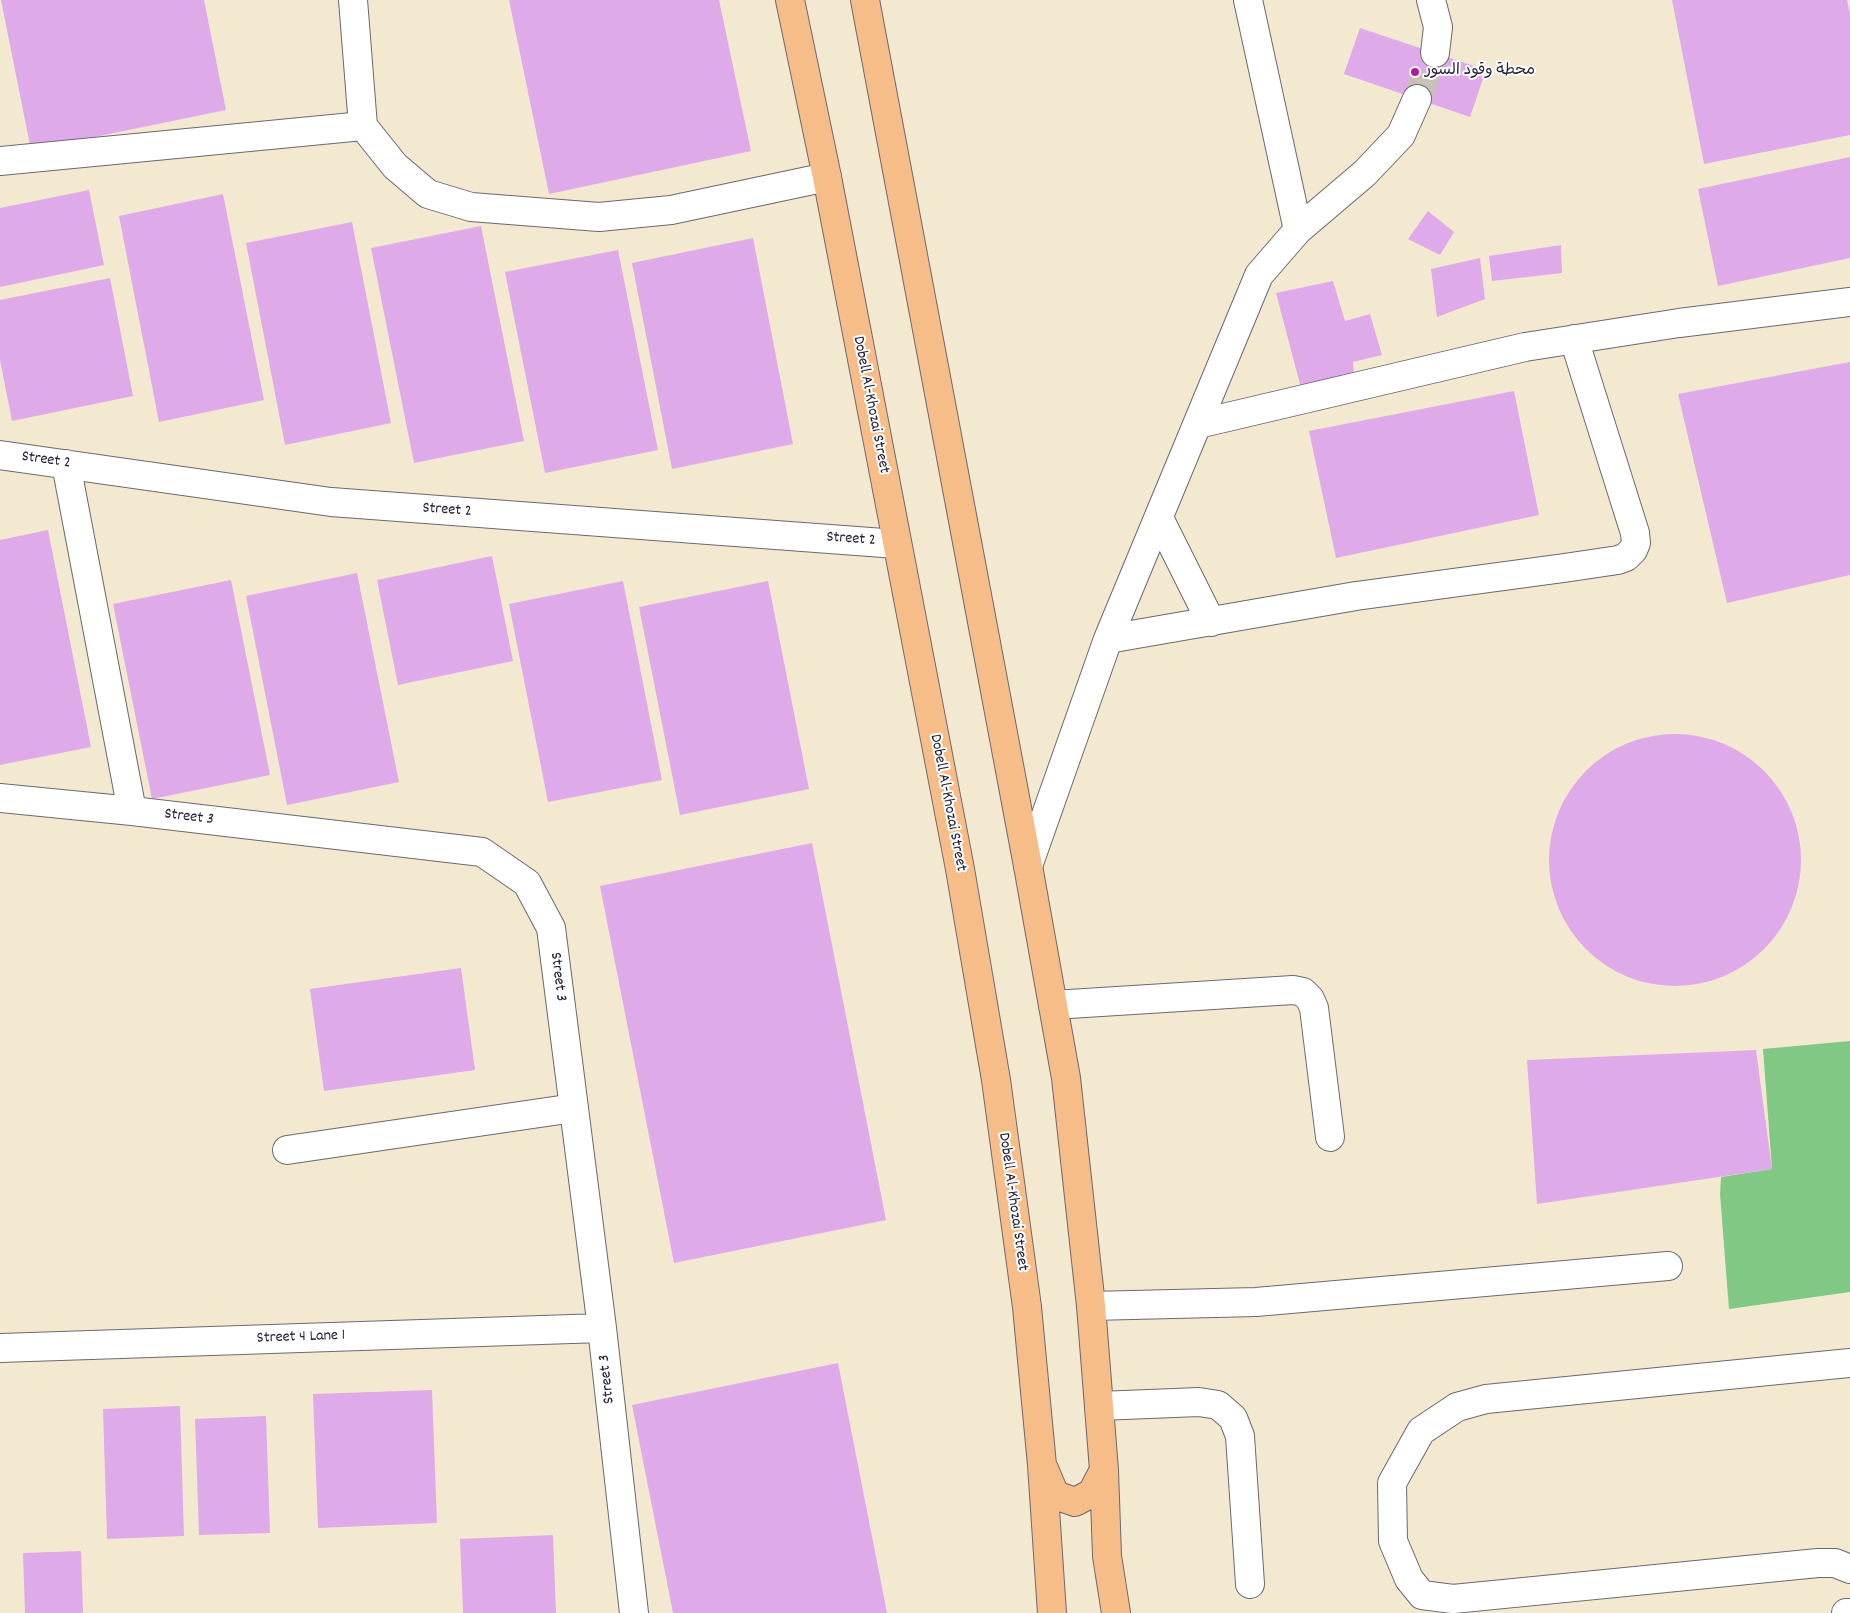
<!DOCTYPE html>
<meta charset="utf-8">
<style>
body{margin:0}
canvas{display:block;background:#f3e9d1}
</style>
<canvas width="1850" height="1613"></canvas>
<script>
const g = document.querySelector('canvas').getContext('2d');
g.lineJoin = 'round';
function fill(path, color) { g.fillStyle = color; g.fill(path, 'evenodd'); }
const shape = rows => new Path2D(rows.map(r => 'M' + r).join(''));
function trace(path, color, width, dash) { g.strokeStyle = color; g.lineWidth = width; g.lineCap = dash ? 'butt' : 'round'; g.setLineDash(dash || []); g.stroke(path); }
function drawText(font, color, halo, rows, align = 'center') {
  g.font = font + ' Dekko,"Playpen Sans Arabic",sans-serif'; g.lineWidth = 4; g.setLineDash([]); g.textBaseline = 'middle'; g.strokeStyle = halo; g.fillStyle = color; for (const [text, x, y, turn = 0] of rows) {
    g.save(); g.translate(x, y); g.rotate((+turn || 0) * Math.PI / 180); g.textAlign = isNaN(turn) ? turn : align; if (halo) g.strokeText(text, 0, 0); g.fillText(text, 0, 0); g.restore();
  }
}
const green = shape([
 [1850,1041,1850,1292,1729,1309,1720,1194,1721,1177,1772,1169,1763,1049]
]);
const building = shape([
 [1,0,204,0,226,110,31,150],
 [509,0,719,0,751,151,549,194],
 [1672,0,1847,0,1850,14,1850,135,1704,164],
 [1360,28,1486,70,1470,117,1344,74],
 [1850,157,1850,258,1718,286,1698,189],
 [89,190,104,265,0,287,0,208],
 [223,194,264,400,159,422,119,216],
 [1428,211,1454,232,1440,255,1408,239],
 [352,222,391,423,285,445,246,243],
 [481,226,524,441,414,463,371,248],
 [753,238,793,444,672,469,632,263],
 [1561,245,1562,273,1492,281,1489,256],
 [618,250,658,450,545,473,505,272],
 [1480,258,1485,299,1437,317,1431,269],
 [110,278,133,396,12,421,0,360,0,300],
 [1333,281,1345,321,1370,314,1382,355,1353,362,1354,375,1301,388,1276,293],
 [1850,362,1850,575,1727,603,1678,394],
 [1514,391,1539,515,1336,558,1309,431],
 [48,530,91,747,0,765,0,540],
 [492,556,513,661,398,685,377,580],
 [357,573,399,782,287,805,246,596],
 [231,580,270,775,152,799,113,604],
 [623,581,662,780,548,802,509,604],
 [768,581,809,789,680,815,639,607],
 '1549 860a126 126 0 1 1 252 0a126 126 0 1 1-252 0Z',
 [812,843,886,1220,674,1263,600,886],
 [461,968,475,1070,324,1091,310,989],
 [1756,1050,1772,1169,1537,1204,1527,1060],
 [838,1363,887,1613,673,1613,632,1405],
 [432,1390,437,1523,318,1528,313,1394],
 [180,1406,184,1536,107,1539,103,1409],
 [266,1416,270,1533,199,1535,195,1419],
 [553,1535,556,1613,463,1613,460,1539],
 [81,1551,83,1613,25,1613,23,1553]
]);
const minorTunnel = shape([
 [1417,99,1435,53]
]);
const minor = shape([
 [353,0,363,126,395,166,428,194,471,207,599,217,671,210,827,177],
 [1248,0,1298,230],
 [1431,0,1438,27,1435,53],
 [0,161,363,126],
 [1198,424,1525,347,1679,323,1850,302],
 [0,455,331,502,897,544],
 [66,464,132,811],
 [1159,518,1211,622],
 [1108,639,1356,596,1564,568,1618,560,1626,557,1633,550,1636,543,1635,533,1574,339],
 [0,798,132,811,482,852,527,883,551,928,602,1328,634,1613],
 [1028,866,1108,639,1259,275,1298,230,1365,173,1401,135,1417,99],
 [1053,1005,1293,990,1303,992,1310,999,1314,1008,1330,1137],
 [287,1150,574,1108],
 [1091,1306,1256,1302,1668,1266],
 [0,1348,602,1328],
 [1850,1363,1486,1399,1457,1407,1421,1431,1392,1483,1393,1541,1409,1579,1422,1595,1453,1599,1818,1563,1835,1563,1850,1569],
 [1099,1406,1199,1402,1218,1405,1233,1418,1240,1436,1250,1584],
 [1846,1613,1850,1613]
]);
const major = shape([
 [790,0,827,177,960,869,996,1080,1027,1307,1042,1465,1052,1613],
 [865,0,1028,866,1066,1078,1091,1306,1104,1470,1107,1556,1116,1613],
 [1044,1469,1055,1495,1075,1502,1092,1493,1104,1470]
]);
const markers = [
 [1415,72,5,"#b5179e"]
];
const poiNames = [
 ["محطة وقود السور",1425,72]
];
const streetNames = [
 ["Dobell Al-Khozai Street",870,405,79],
 ["Street 2",46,461,8],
 ["Street 2",447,511,4],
 ["Street 2",851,540,4],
 ["Dobell Al-Khozai Street",947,803,79],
 ["Street 3",189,818,7],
 ["Street 3",557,977,83],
 ["Dobell Al-Khozai Street",1012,1202,82],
 ["Street 4 Lane 1",301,1338,-2],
 ["Street 3",608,1379,-96]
];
fill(green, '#80c884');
fill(building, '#dfaae9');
trace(minorTunnel, '#c9c1b3', 28, [28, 14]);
trace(minor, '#6b6870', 30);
trace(major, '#6b6870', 30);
trace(minor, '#fff', 28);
trace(major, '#f7bd88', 28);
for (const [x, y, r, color] of markers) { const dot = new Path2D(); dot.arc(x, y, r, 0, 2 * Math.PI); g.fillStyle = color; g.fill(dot); trace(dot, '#fff', 2); }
drawText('16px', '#22223b', '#fff', poiNames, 'left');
drawText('16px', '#22223b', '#fff', streetNames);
</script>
